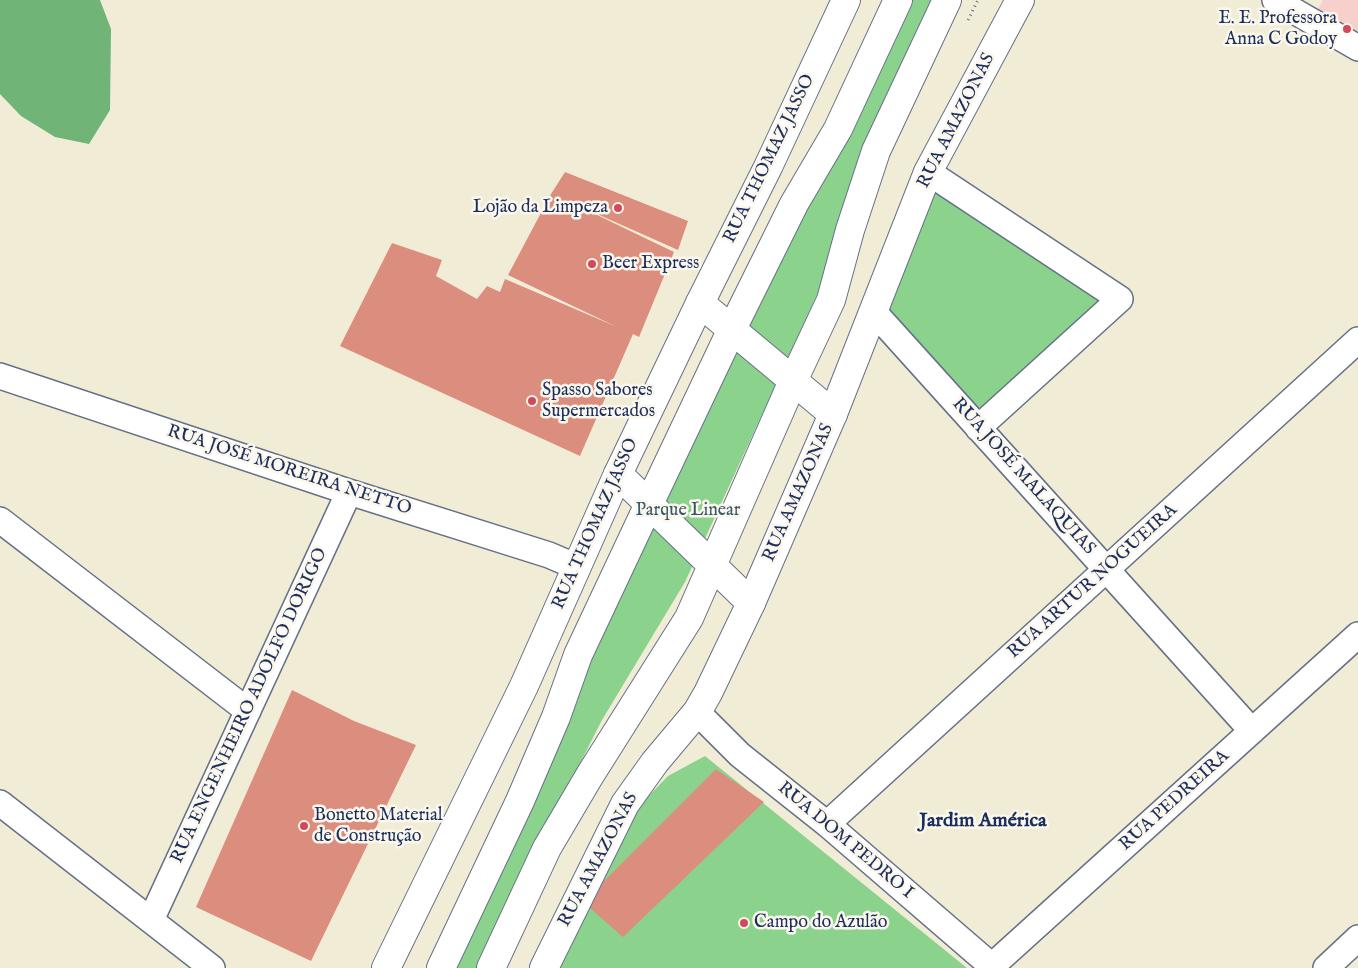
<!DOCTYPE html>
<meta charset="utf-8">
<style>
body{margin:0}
canvas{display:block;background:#f1ecd5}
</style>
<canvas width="1358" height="968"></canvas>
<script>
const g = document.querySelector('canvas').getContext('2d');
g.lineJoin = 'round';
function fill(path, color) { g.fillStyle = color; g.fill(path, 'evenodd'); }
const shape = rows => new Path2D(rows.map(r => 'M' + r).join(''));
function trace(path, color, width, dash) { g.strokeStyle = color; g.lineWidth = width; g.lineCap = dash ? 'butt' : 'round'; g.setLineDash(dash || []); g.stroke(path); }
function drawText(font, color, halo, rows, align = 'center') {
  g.font = font + ' "IM FELL English",serif'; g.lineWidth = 5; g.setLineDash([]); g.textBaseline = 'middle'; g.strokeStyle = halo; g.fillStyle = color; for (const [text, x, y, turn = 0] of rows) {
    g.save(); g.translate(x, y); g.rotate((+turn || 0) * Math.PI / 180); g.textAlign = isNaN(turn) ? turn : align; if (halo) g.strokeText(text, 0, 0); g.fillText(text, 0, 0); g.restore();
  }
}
const built = shape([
 [1323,0,1358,0,1358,40,1314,17]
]);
const green = shape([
 [905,0,934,0,834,258,685,582,602,720,476,968,448,968,570,709,665,497],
 [935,188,1102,297,981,410,884,309],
 [705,756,967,968,560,968,636,809,668,776]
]);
const forest = shape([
 [0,0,100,0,111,29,110,110,89,144,55,137,21,116,0,94]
]);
const building = shape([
 [565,172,688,221,678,250,570,202,674,252,639,337,633,334,580,456,340,346,392,243,442,260,436,276,477,299,487,286,500,292,505,279,617,327,508,275,551,194],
 [292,690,354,721,416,745,311,961,196,907],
 [716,769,764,802,623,937,583,902]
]);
const path = shape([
 [968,20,978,0]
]);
const minor = shape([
 [1275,0,1358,48],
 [928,172,1120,299,978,428],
 [874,312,1252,731],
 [0,376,349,492,549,555,577,567],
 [0,520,248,711],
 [697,712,740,755,827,824,994,968],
 [0,803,212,968],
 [827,824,1358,340],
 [151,920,349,492],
 [992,966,1358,635],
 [1326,968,1358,938]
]);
const tertiary = shape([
 [386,968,524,686,618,474,700,303,768,167,846,0],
 [544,968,625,804,655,762,697,712,708,693,751,603,833,414,928,172,1020,0]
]);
const secondary = shape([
 [700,303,833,414],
 [618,474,751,603],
 [441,968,520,801,556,717,578,655,649,504,732,329,794,204,838,129,898,0],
 [491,968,547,848,590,775,689,618,793,381,831,300,850,230,876,151,947,0]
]);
const markers = [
 [1347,29,5,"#d1495b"],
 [618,208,5,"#d1495b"],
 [592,264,5,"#d1495b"],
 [532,401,5,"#d1495b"],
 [304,826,5,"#d1495b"],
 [744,923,5,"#d1495b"]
];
const poiNames = [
 ["E. E. Professora",1337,19,"right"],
 ["Anna C Godoy",1337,40,"right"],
 ["Lojão da Limpeza",608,208,"right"],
 ["Beer Express",602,264],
 ["Spasso Sabores",542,391],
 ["Supermercados",542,412],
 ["Bonetto Material",314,816],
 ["de Construção",314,837],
 ["Campo do Azulão",754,923]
];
const streetNames = [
 ["RUA AMAZONAS",957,121,-63],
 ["RUA THOMAZ JASSO",770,159,-64],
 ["RUA JOSÉ MOREIRA NETTO",289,471,18],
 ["RUA JOSÉ MALAQUIAS",1023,477,48],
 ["RUA AMAZONAS",799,493,-66],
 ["RUA THOMAZ JASSO",596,524,-66],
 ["RUA ARTUR NOGUEIRA",1093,582,-42],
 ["RUA ENGENHEIRO ADOLFO DORIGO",250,706,-65],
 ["RUA PEDREIRA",1175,801,-42],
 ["RUA DOM PEDRO I",845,841,40],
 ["RUA AMAZONAS",599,860,-62]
];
const parkNames = [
 ["Parque Linear",688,511]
];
const quarterNames = [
 ["Jardim América",983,822]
];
fill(built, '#f7d0cb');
fill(green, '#8bd28d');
fill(forest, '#70b478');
fill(building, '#dc8e7e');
trace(minor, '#667188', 28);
trace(tertiary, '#667188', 30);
trace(secondary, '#667188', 30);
trace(path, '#667188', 3, [1, 4]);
trace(minor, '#fff', 25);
trace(tertiary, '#fff', 28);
trace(secondary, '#fff', 28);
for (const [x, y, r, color] of markers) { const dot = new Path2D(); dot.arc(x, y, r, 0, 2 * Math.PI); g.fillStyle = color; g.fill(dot); trace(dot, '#fbf7ec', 2); }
drawText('18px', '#1b2f5e', '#fbf7ec', poiNames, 'left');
drawText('18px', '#1b2f5e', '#fbf7ec', streetNames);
drawText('18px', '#37586a', '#fbf7ec', parkNames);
drawText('bold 20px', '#1b2f5e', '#fbf7ec', quarterNames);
</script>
